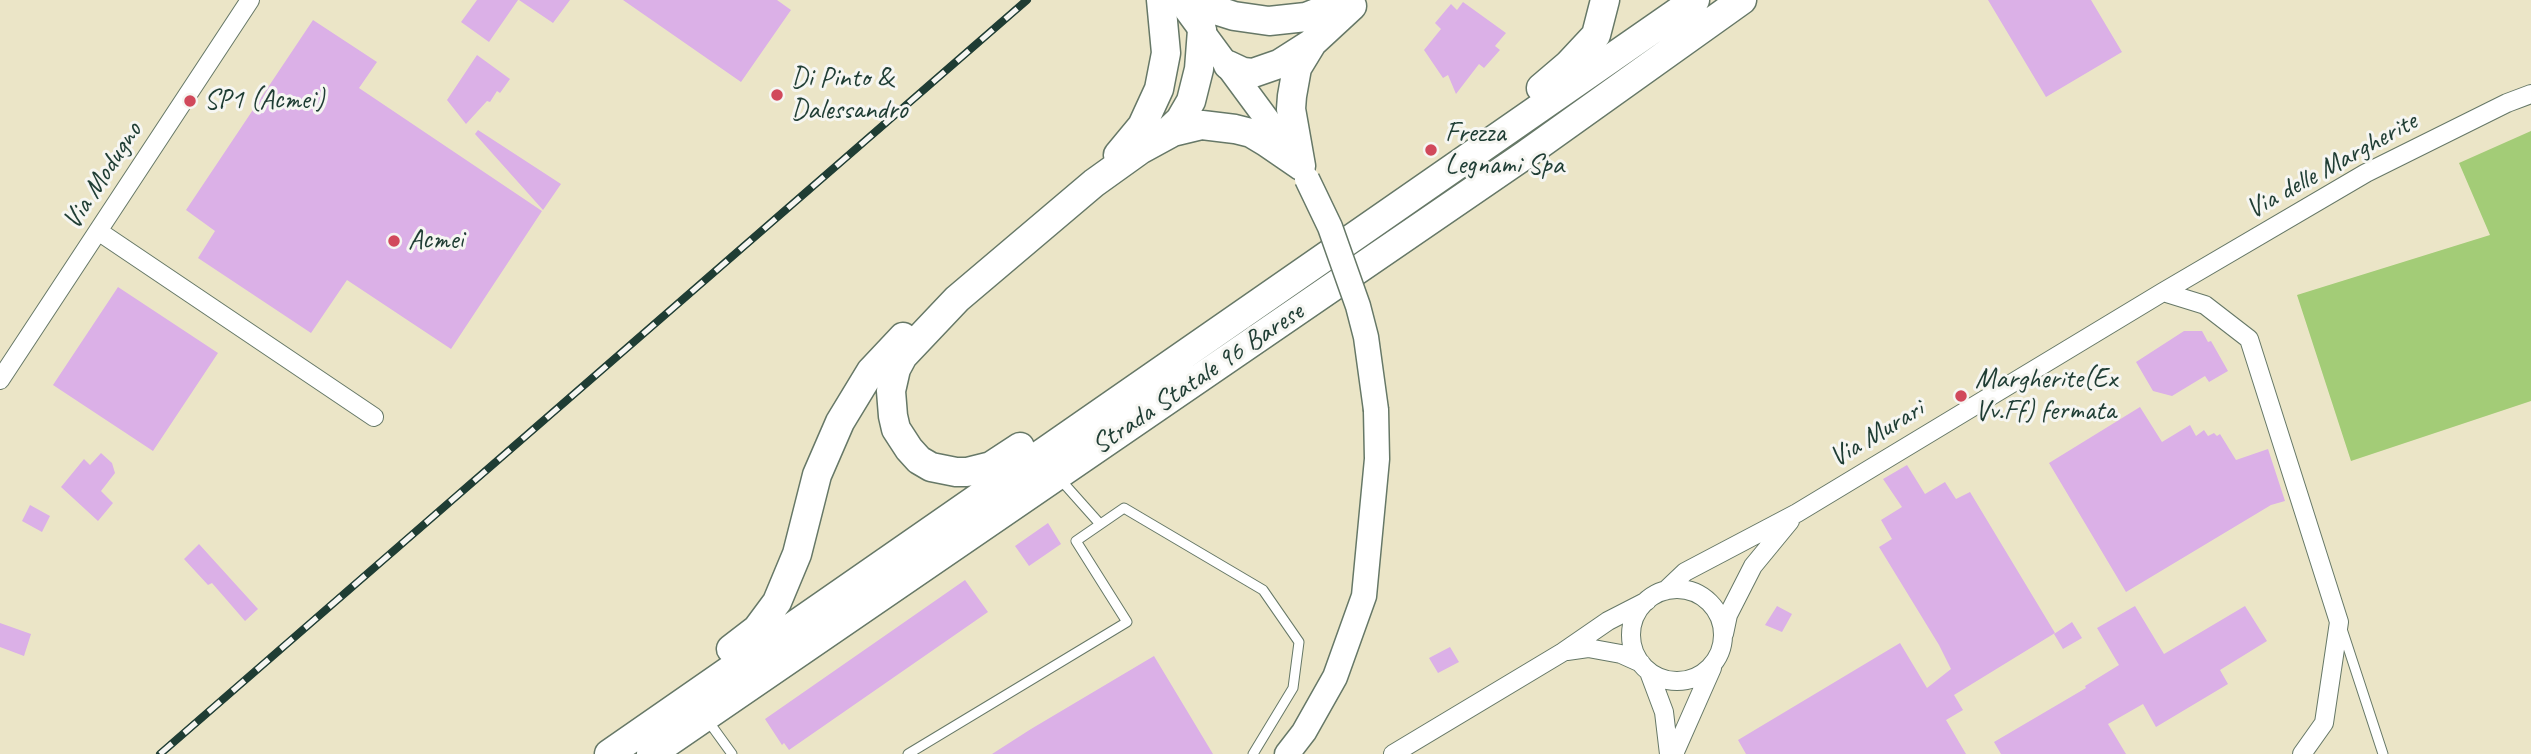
<!DOCTYPE html>
<style>
body{margin:0}
canvas{display:block;background:#ebe5c7}
</style>
<canvas width="2531" height="754"></canvas>
<script>
const g = document.querySelector('canvas').getContext('2d');
g.lineJoin = 'round';
function fill(path, color) { g.fillStyle = color; g.fill(path, 'evenodd'); }
const shape = rows => new Path2D(rows.map(r => 'M' + r).join(''));
function trace(path, color, width, dash) { g.strokeStyle = color; g.lineWidth = width; g.lineCap = dash ? 'butt' : 'round'; g.setLineDash(dash || []); g.stroke(path); }
function drawText(font, color, halo, rows, align = 'center') {
  g.font = font + ' Caveat,sans-serif'; g.lineWidth = 6; g.setLineDash([]); g.textBaseline = 'middle'; g.strokeStyle = halo; g.fillStyle = color; for (const [text, x, y, turn = 0] of rows) {
    g.save(); g.translate(x, y); g.rotate((+turn || 0) * Math.PI / 180); g.textAlign = isNaN(turn) ? turn : align; if (halo) g.strokeText(text, 0, 0); g.fillText(text, 0, 0); g.restore();
  }
}
const green = shape([
 [2531,131,2531,401,2351,461,2297,295,2490,235,2459,163]
]);
const building = shape([
 [477,0,518,0,489,42,461,22],
 [519,0,570,0,553,23],
 [623,0,777,0,791,10,741,82],
 [1988,0,2091,0,2122,52,2046,97],
 [1463,2,1506,33,1495,46,1500,50,1484,68,1479,64,1456,94,1448,75,1443,78,1424,50,1441,29,1435,23,1451,4,1457,10],
 [313,20,377,62,359,88,542,211,451,349,347,280,311,333,198,258,215,231,186,210],
 [477,55,510,79,500,93,497,91,490,102,487,101,466,124,447,100],
 [478,130,561,184,543,210,475,134],
 [118,287,218,353,153,451,53,385],
 [2184,331,2202,331,2208,342,2211,341,2228,371,2209,382,2205,376,2172,396,2153,391,2136,362],
 [2140,407,2162,442,2190,425,2196,436,2204,430,2208,436,2214,433,2217,436,2220,434,2236,460,2268,449,2285,501,2271,505,2126,592,2049,463],
 [101,453,112,463,115,473,101,491,113,503,98,521,61,487,84,459,90,465],
 [1907,465,1925,494,1945,482,1956,499,1970,492,2055,633,1954,695,1963,710,1946,720,1966,754,1746,754,1738,740,1900,643,1927,688,1951,669,1939,645,1879,547,1892,539,1881,520,1902,507,1883,479],
 [30,505,50,516,42,532,22,521],
 [1048,523,1061,544,1029,566,1015,546],
 [199,544,258,609,245,621,212,583,208,585,184,559],
 [965,580,988,612,789,750,784,743,782,745,765,719],
 [1777,606,1792,614,1782,632,1765,625],
 [2135,606,2164,654,2245,606,2267,641,2220,670,2228,684,2156,727,2143,704,2108,724,2126,754,2001,754,1994,742,2086,688,2085,686,2119,665,2097,628],
 [2072,622,2082,638,2063,649,2054,634],
 [0,623,31,634,24,656,0,647],
 [1450,647,1459,662,1438,673,1429,658],
 [1154,656,1213,754,992,754,1031,729]
]);
const lane = shape([
 [1059,478,1100,524],
 [2342,629,2383,754],
 [706,718,732,754],
 [908,754,1127,622,1076,541,1124,508,1263,590,1299,642,1293,688,1253,754]
]);
const street = shape([
 [98,231,374,417],
 [2163,292,2205,305,2249,339,2339,622,2324,723,2302,754],
 [0,380,250,0],
 '1631 635a46 46 0 1 1 92 0a46 46 0 1 1-92 0Z',
 [1665,591,1685,572,1797,513,2163,292,2366,173,2507,103,2531,94],
 [1724,634,1728,615,1753,566,1790,521],
 [1567,651,1588,648,1621,654,1641,663],
 [1649,672,1664,712,1669,754],
 [1393,754,1563,652,1608,621,1647,601],
 [1674,754,1712,668]
]);
const secondary = shape([
 [1179,0,1297,160],
 [1287,754,1304,732,1335,677,1364,596,1377,459,1376,410]
]);
const primary = shape([
 [1197,0,1215,10,1234,16,1269,21,1306,17,1349,0],
 [1228,65,1243,72,1253,73,1279,64,1312,43,1352,6],
 [1541,88,1568,65,1596,35,1605,0],
 [1163,136,1180,120,1191,101,1199,69,1202,30],
 [1118,155,1142,126,1159,89,1166,53,1161,0],
 [1301,166,1291,109,1292,96,1297,68,1311,45],
 [1020,447,991,466,967,472,956,472,931,467,919,460,909,449,896,429,893,416,891,391,896,369,903,356,957,299,1094,183,1140,150,1173,132,1202,125,1235,129,1251,133,1266,142,1301,166],
 [731,649,757,629,777,602,797,554,817,475,840,422,871,371,903,337],
 [609,754,1695,0],
 [651,754,1525,155,1742,0]
]);
const rail = shape([
 [160,754,1027,0]
]);
const secondaryBridge = shape([
 [1307,179,1330,227,1358,306,1366,337,1376,410]
]);
const markers = [
 [777,95,7,"#d1495b"],
 [190,101,7,"#d1495b"],
 [1431,150,7,"#d1495b"],
 [394,241,7,"#d1495b"],
 [1961,396,7,"#d1495b"]
];
const poiNames = [
 ["Di Pinto &",791,79],
 ["Dalessandro",791,111],
 ["SP1 (Acmei)",204,101],
 ["Frezza",1445,134],
 ["Legnami Spa",1445,166],
 ["Acmei",408,241],
 ["Margherite(Ex",1975,380],
 ["Vv.Ff) fermata",1975,412]
];
const streetNames = [
 ["Via delle Margherite",2332,166,-29],
 ["Via Modugno",103,176,-57],
 ["Strada Statale 96 Barese",1198,379,-34],
 ["Via Murari",1877,434,-31]
];
fill(green, '#a3cc77');
fill(building, '#dbb0e7');
trace(lane, '#667867', 11);
trace(street, '#667867', 20);
trace(secondary, '#667867', 27);
trace(primary, '#667867', 31);
trace(lane, '#fff', 9);
trace(street, '#fff', 18);
trace(secondary, '#fff', 24);
trace(primary, '#fff', 28);
trace(rail, '#1f3d34', 8);
trace(rail, '#f6f6f2', 5, [16]);
trace(secondaryBridge, '#667867', 27, []);
trace(secondaryBridge, '#fff', 24);
for (const [x, y, r, color] of markers) { const dot = new Path2D(); dot.arc(x, y, r, 0, 2 * Math.PI); g.fillStyle = color; g.fill(dot); trace(dot, '#f6f6f2', 2.5); }
drawText('28px', '#1f3d34', '#f6f6f2', poiNames, 'left');
drawText('28px', '#1f3d34', '#f6f6f2', streetNames);
</script>
